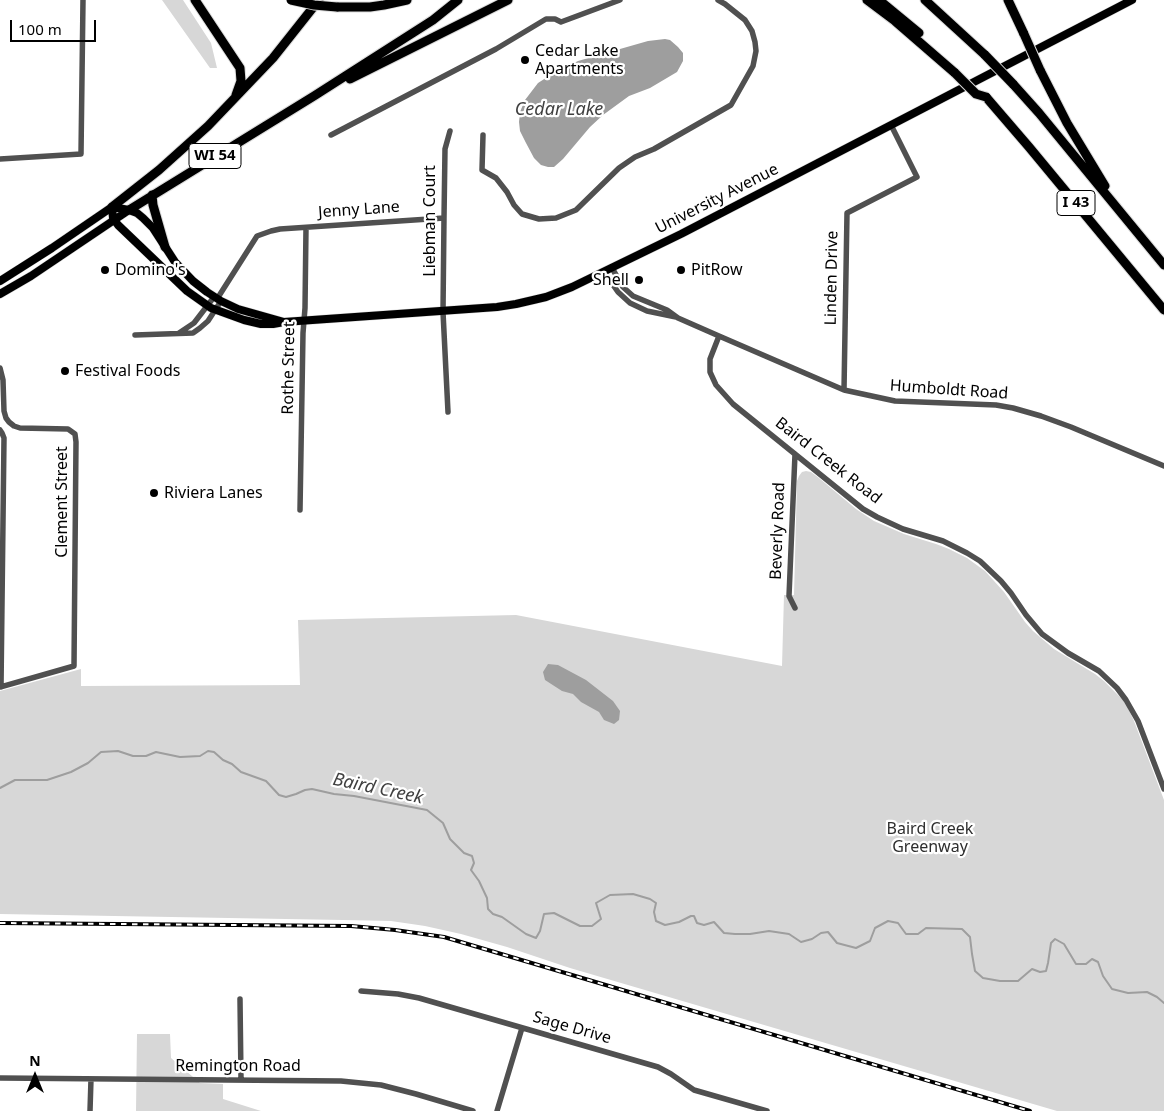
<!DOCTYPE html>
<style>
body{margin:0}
#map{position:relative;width:1164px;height:1111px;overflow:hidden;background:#fff;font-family:"Noto Sans",sans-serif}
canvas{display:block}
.north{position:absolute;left:10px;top:1051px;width:50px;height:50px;-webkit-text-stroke:4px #fff;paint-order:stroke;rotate:0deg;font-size:14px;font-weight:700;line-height:20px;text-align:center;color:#000}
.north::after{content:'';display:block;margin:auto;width:18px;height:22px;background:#000;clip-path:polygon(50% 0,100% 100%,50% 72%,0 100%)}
.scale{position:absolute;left:10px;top:20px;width:86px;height:22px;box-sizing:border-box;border:2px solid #000;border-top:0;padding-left:6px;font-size:15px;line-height:18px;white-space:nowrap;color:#000;-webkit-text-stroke:4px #fff;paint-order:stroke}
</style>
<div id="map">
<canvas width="1164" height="1111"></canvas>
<div class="north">N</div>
<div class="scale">100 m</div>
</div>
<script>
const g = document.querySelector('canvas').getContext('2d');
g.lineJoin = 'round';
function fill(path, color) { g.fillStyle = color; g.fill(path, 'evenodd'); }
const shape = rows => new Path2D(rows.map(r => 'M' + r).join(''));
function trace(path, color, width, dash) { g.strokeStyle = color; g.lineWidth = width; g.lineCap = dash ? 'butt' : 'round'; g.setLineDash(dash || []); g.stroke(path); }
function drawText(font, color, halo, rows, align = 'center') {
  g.font = font + ' "Noto Sans",sans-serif'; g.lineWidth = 4.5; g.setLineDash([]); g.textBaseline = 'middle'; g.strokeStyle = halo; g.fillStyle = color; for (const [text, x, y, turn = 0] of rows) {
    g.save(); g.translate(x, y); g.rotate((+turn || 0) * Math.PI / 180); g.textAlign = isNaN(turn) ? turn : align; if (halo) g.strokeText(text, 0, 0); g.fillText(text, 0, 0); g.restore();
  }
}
const green = shape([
 [162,0,183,0,211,43,217,68,210,68],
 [806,471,811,472,819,478,856,509,874,521,904,534,936,544,949,549,967,558,985,571,1004,592,1025,622,1033,631,1054,649,1095,674,1104,681,1122,699,1127,706,1134,721,1164,800,1164,1111,1057,1111,570,968,507,947,461,934,425,926,391,921,343,920,0,914,0,691,81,669,81,686,300,685,298,620,516,615,782,666,784,595,794,595,797,481,799,476,802,472],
 [137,1034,170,1034,171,1058,200,1083,223,1084,223,1099,261,1111,136,1111]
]);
const water = shape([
 [665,39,670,40,678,47,683,53,683,61,677,72,650,88,629,96,603,115,590,127,563,159,554,167,548,167,541,165,534,158,526,143,520,131,519,122,520,112,525,100,538,83,552,74,578,61,648,41],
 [548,664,558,665,586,680,613,701,620,711,619,720,614,724,604,720,599,712,581,702,573,694,562,691,545,680,543,672]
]);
const stream = shape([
 [0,788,15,780,47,780,71,772,88,763,101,752,118,751,133,756,146,756,156,752,180,757,200,756,208,751,214,752,223,760,232,764,241,772,266,781,279,795,286,797,296,794,305,790,312,789,334,794,354,796,427,810,443,823,450,839,464,853,472,856,474,863,471,870,479,881,487,898,488,909,493,914,502,917,526,934,536,938,540,931,544,914,554,913,580,926,592,926,601,919,596,903,610,895,633,894,650,899,656,903,654,912,656,921,665,925,679,922,691,916,694,916,697,923,704,925,714,922,724,933,735,934,750,934,769,931,789,934,801,942,812,939,821,933,828,932,837,943,856,948,870,941,875,928,888,921,898,923,906,934,918,934,926,928,962,929,970,937,972,954,975,971,983,978,1000,981,1018,981,1032,969,1040,972,1046,971,1048,963,1051,943,1055,939,1064,944,1076,964,1086,964,1092,959,1098,962,1103,976,1112,989,1128,993,1147,992,1157,997,1164,1003]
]);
const minor = shape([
 [331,135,496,49,546,19,555,19,561,22,620,0],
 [483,135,482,170,496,178,507,192,514,205,522,214,539,219,556,218,576,210,619,168,635,157,654,149,731,105,753,66,756,51,755,42,752,31,745,20,725,4,718,0],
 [0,159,81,154,83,0],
 [612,268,623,287,633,296,667,310,678,318,719,336,844,390,895,401,996,405,1013,408,1041,416,1071,427,1164,466],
 [604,272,618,292,630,303,647,311,676,317],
 [217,299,257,236,271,231,280,229,444,218],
 [179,333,194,323,214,297],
 [135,335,193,333,200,328,208,321,221,301],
 [719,336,710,359,710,372,716,385,733,404,863,509,877,517,903,529,943,541,967,553,980,561,1001,581,1011,593,1026,615,1042,634,1068,653,1099,671,1117,688,1126,700,1138,721,1164,789],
 [0,368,3,380,4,411,6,418,9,422,14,426,20,428,68,429,75,434,76,442,74,666,0,687],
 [844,390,847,213,917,177,891,125],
 [448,412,443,312,444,218,445,149,450,131],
 [0,430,2,433,4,438,1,687],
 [795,454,789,596,795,608],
 [300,510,303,333,305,308,306,228],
 [361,991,398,994,419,998,658,1067,671,1074,694,1090,767,1111],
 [240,999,241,1079],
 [0,1078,341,1081,381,1085,416,1094,473,1111],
 [90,1111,91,1079],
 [497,1111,522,1028]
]);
const major = shape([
 [112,207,113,218,118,225,187,291,211,308,244,320,261,324,273,324,284,322,497,307,516,304,546,297,572,287,681,234,1132,0],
 [112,207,129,210,137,213,143,218,153,228,175,262,193,281,207,292,221,301,238,309,284,322],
 [0,281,52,248,112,207],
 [0,294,31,276,129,210]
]);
const highway = shape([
 [195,0,240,68,241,81,236,95],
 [867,0,895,21,955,73],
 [879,0,919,33],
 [925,0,985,55],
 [1008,0,1024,34],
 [337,7,370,7,384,5,407,0],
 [1040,70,1067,123,1105,186],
 [350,79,508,0],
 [1013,84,1039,113,1164,265],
 [986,97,1029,147,1164,310],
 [152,195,153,205,165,247],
 [112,207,159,170,208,126,273,58,319,0],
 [129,210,314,96,433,20,458,0]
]);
const rail = shape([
 [0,923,351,926,395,930,444,937,1030,1111]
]);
const highwayBridge = shape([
 [291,0,314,5,337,7],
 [1024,34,1040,70],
 [985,55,1013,84],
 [955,73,976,94,986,97]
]);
const markers = [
 [525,60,5,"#000"],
 [105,270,5,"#000"],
 [681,270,5,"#000"],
 [639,280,5,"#000"],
 [65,371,5,"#000"],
 [154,493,5,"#000"]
];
const shields = [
 [215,156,52],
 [1076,203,38]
];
const shieldNames = [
 ["WI 54",215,156],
 ["I 43",1076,203]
];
const poiNames = [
 ["Cedar Lake",535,51],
 ["Apartments",535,69],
 ["Domino's",115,270],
 ["PitRow",691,270],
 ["Shell",629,280,"right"],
 ["Festival Foods",75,371],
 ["Riviera Lanes",164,493]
];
const streetNames = [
 ["University Avenue",717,199,-27],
 ["Jenny Lane",359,210,-4],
 ["Liebman Court",430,221,-90],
 ["Linden Drive",832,278,-89],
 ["Rothe Street",289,368,-89],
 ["Humboldt Road",949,390,4],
 ["Baird Creek Road",828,461,38],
 ["Clement Street",62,502,-90],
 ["Beverly Road",778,531,-88],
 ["Sage Drive",572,1028,16],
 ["Remington Road",238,1066]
];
const parkNames = [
 ["Baird Creek",930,829],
 ["Greenway",930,847]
];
const waterNames = [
 ["Cedar Lake",559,110],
 ["Baird Creek",378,789,12]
];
fill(green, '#d7d7d7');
fill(water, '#9e9e9e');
trace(stream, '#9e9e9e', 2);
trace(major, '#dbdbdb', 9);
trace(highway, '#dbdbdb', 11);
trace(minor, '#505050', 5.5);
trace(major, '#000', 8);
trace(highway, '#000', 9);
trace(rail, '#000', 4);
trace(rail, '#fff', 2, [5.5]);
trace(highwayBridge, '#dbdbdb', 11, []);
trace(highwayBridge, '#000', 9);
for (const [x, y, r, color] of markers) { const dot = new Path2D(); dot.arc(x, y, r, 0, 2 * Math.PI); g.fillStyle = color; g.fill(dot); trace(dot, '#fff', 2); }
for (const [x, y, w] of shields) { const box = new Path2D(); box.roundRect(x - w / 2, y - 12.5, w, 25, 4); g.fillStyle = '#fff'; g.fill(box); trace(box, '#000', 1); }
drawText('bold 15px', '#000', null, shieldNames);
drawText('16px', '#000', '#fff', poiNames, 'left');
drawText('16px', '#000', '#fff', streetNames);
drawText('16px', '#2e2e2e', '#fff', parkNames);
drawText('italic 18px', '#3f3f3f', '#fff', waterNames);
</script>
